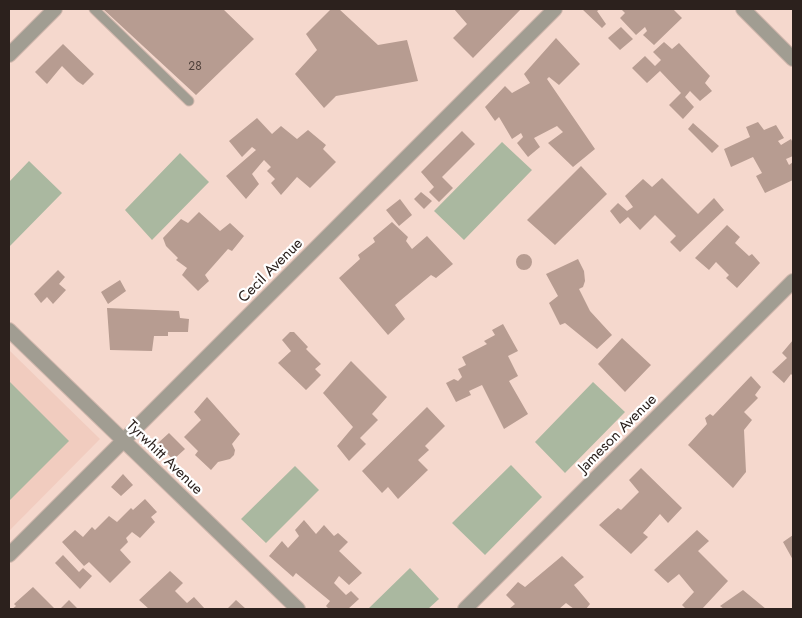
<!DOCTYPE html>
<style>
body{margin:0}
#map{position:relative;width:802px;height:618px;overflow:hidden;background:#f5d8cd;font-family:Jost,sans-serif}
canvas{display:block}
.frame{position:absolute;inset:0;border:10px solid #2c211d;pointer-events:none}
</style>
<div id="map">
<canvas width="802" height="618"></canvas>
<div class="frame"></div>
</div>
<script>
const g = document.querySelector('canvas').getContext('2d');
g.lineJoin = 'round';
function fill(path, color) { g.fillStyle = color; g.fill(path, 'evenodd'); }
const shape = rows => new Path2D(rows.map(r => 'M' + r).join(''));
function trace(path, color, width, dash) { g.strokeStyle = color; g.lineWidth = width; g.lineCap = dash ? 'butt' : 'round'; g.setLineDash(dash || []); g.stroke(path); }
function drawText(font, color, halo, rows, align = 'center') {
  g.font = font + ' Jost,sans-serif'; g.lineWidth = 4.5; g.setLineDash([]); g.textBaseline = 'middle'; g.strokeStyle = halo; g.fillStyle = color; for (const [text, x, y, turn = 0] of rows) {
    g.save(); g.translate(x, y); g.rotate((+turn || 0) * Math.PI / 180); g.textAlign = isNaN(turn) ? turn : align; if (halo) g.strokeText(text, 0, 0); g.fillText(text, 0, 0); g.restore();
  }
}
const built = shape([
 [9,350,100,439,9,531]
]);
const green = shape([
 [502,142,532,170,464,240,434,211],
 [180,153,209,182,152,240,125,210],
 [29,161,62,193,9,247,9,182],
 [9,381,69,441,9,501],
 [593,382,625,412,565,473,535,442],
 [511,465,542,497,485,555,452,523],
 [295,466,319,490,266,543,241,519],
 [410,568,439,599,428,609,368,609]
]);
const building = shape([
 [103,9,223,9,254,39,196,95],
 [331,9,339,9,378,45,407,40,418,81,336,96,324,108,295,74,317,50,306,34],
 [454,9,521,9,473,58,453,38,467,24],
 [582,9,600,9,597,11,606,24,602,28],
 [621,9,673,9,682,18,654,45,643,35,647,31,645,27,636,35,620,18,625,13],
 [621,27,633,39,620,50,608,38],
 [556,38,580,64,559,85,549,77,547,79,595,149,573,167,548,143,563,132,557,126,534,138,540,147,528,157,517,143,523,137,521,133,512,139,499,117,495,121,485,107,505,86,512,93,530,83,524,74],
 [664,42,672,49,679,43,710,76,705,83,712,91,700,101,690,91,685,97,694,107,683,119,669,105,681,93,660,71,647,83,632,68,645,56,655,66,661,60,653,52],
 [63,44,94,74,83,85,77,81,62,66,47,84,35,72],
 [257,118,272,134,281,126,297,139,308,130,326,145,323,149,336,162,310,188,297,177,281,195,271,183,275,179,267,171,271,167,264,160,252,174,259,184,246,199,226,176,256,150,252,147,242,157,229,141],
 [758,122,764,130,776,125,784,138,778,141,781,145,791,139,793,143,793,156,786,159,789,165,793,162,793,180,765,193,756,176,762,173,753,157,731,167,724,149,750,137,746,127],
 [693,123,719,146,712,153,688,129],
 [462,131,475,144,442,177,453,188,439,202,429,192,434,187,421,172],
 [581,166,607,194,555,245,527,220],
 [662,178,698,214,714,198,724,210,680,252,670,242,676,236,655,215,640,230,628,217,620,224,610,211,618,203,627,211,633,207,625,196,643,179,652,187],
 [421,192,432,201,424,209,414,199],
 [400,199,412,215,399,226,386,210],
 [199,212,220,231,230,223,244,236,232,251,228,249,205,275,209,281,198,291,182,275,187,268,176,260,178,258,166,246,163,238,181,219,188,223],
 [392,222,408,237,406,241,412,249,427,236,453,264,436,278,431,275,395,305,405,319,388,335,339,278,360,259,358,255,375,242,373,238],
 [727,225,740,237,735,243,749,256,752,254,760,263,737,288,726,278,729,275,716,262,709,270,695,258],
 '516 262a8 8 0 1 1 16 0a8 8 0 1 1-16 0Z',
 [578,259,584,271,585,281,583,287,579,289,590,311,612,335,597,349,565,323,560,325,549,303,558,296,546,274],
 [58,270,65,277,59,284,66,290,53,304,47,297,41,303,34,294],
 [120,280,126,291,108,304,101,292],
 [107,308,179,311,180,318,189,319,188,332,168,332,168,336,154,336,152,351,110,350],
 [503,324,518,351,508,356,518,376,509,381,528,414,504,429,482,385,469,391,471,395,456,402,446,383,454,379,458,381,462,377,458,369,466,365,462,357,487,344,484,341,495,335,492,330],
 [290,332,294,332,308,347,306,349,321,364,315,369,321,375,306,390,278,363,291,351,282,340],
 [622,338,651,365,625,392,598,364],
 [793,340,793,376,791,374,784,383,772,372,787,358,782,353],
 [351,361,387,397,372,414,378,420,360,438,366,444,349,461,337,446,353,427,323,393],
 [751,376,761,387,755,395,758,398,744,412,752,420,744,430,746,472,733,488,688,445,707,424,705,418,710,414,713,416],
 [207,397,240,434,232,444,235,450,234,455,230,459,218,462,211,470,195,455,198,451,184,437,201,420,194,412],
 [427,407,445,426,425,446,429,450,418,460,428,470,398,499,388,487,382,493,362,471],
 [169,433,185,449,173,460,158,443],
 [641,468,682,508,668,523,660,514,643,533,648,537,631,554,599,525,618,508,621,510,639,492,629,480],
 [123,474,133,485,121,496,111,487],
 [145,499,157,512,151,517,155,522,140,538,132,532,126,538,128,542,120,550,131,562,110,583,89,562,84,566,62,542,75,530,83,537,92,527,95,530,109,516,117,522,131,508,133,510],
 [304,520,316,534,324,525,334,536,338,533,348,542,339,551,362,573,349,585,339,576,334,583,346,595,351,591,359,599,348,609,329,609,326,606,330,601,296,573,293,577,269,556,282,541,288,548,299,536,295,530],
 [697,530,709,541,698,551,728,581,702,609,686,609,682,605,694,592,679,574,668,583,654,570],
 [793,535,793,560,783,542],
 [63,555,79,572,83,568,92,576,80,589,55,563],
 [562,556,584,577,574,585,590,604,586,609,574,609,566,603,559,609,509,609,515,604,506,595,518,582,525,587],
 [170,571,183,583,175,591,187,603,194,597,205,609,149,609,139,600],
 [33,587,55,609,12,609,16,606,14,604],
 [743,590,766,609,724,609,720,606],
 [69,600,78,609,60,609],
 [236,600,246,609,227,609]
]);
const service = shape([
 [94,9,189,101]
]);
const minor = shape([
 [743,9,793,59],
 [9,55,55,9],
 [9,330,298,609],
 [9,555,555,9],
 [465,609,793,281]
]);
const numberNames = [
 ["28",195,67]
];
const streetNames = [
 ["Cecil Avenue",271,271,-45],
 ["Jameson Avenue",618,434,-45],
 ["Tyrwhitt Avenue",164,458,44]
];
fill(built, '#f1ccbf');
fill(green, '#aab8a0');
fill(building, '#b79c91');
trace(service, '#d1b7ad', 11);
trace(minor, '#d1b7ad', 16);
trace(service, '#a19d92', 9);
trace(minor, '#a19d92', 14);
drawText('12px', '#4f403a', null, numberNames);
drawText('15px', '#2c211d', '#fff', streetNames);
</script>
